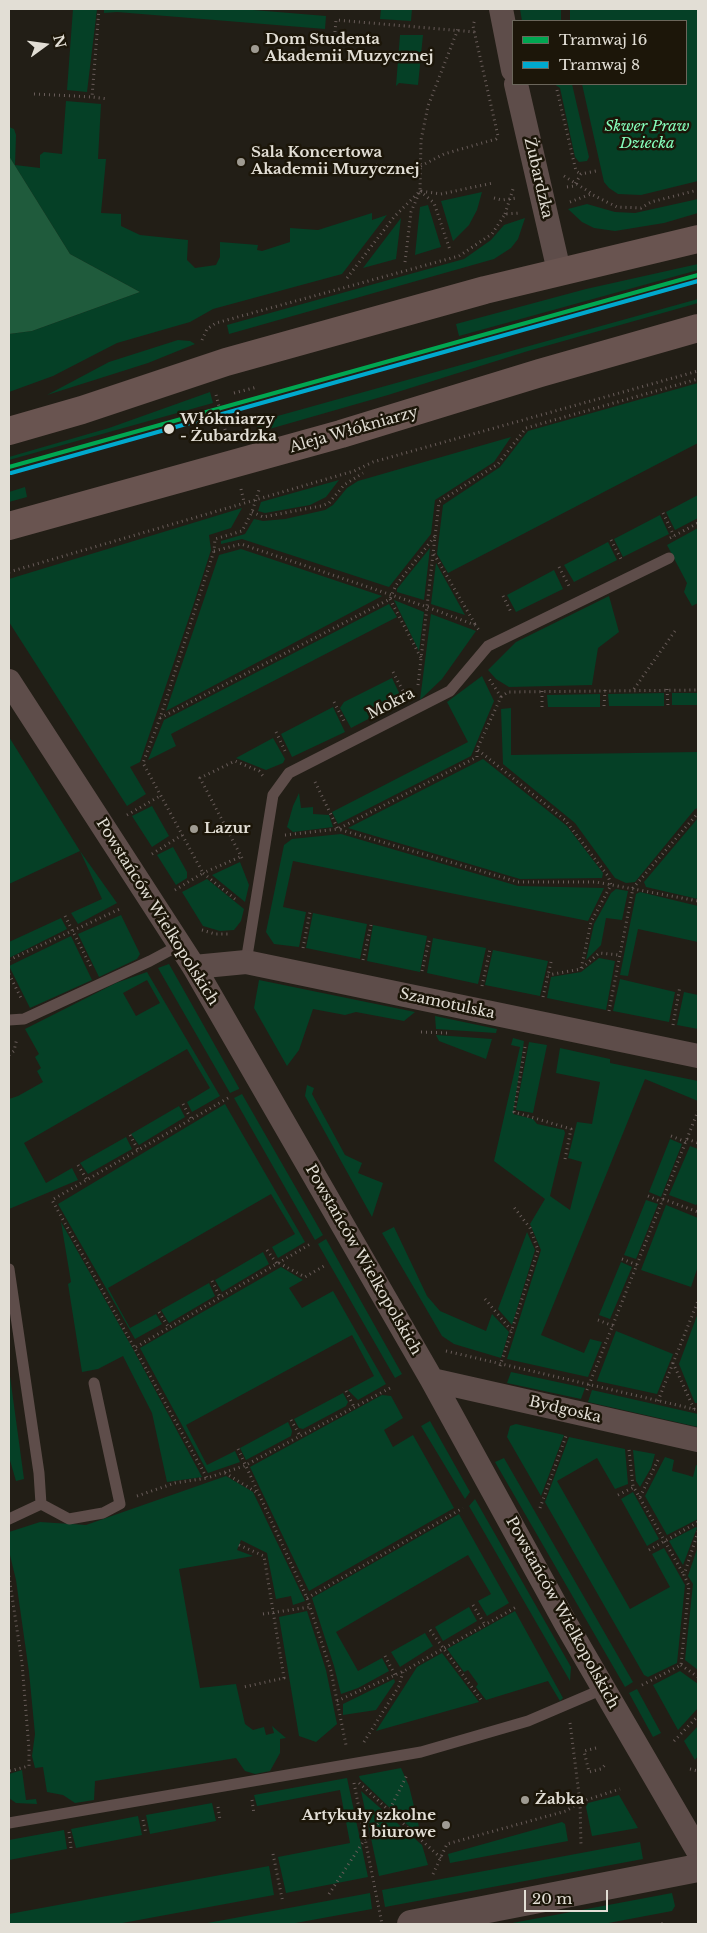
<!DOCTYPE html>
<meta charset="utf-8">
<style>
body{margin:0}
#map{position:relative;width:707px;height:1933px;overflow:hidden;background:#221e16;font-family:"Libre Baskerville",serif}
canvas{display:block}
.frame{position:absolute;inset:0;border:10px solid #e2ded5;pointer-events:none}
.legend{position:absolute;left:512px;top:20px;width:175px;height:65px;box-sizing:border-box;background:#1c1609;border:1px solid #6b665b;margin:0;padding:6px 9px;list-style:none;font-size:15px;color:#e2ded5}
.legend li{display:flex;align-items:center;gap:10px;height:25px}
.legend b{width:25px;border:1px solid #6b665b}
.north{position:absolute;left:20px;top:20px;width:50px;height:50px;-webkit-text-stroke:4px #1c1609;paint-order:stroke;rotate:76deg;font-size:14px;font-weight:700;line-height:20px;text-align:center;color:#e2ded5}
.north::after{content:'';display:block;margin:auto;width:18px;height:22px;background:#e2ded5;clip-path:polygon(50% 0,100% 100%,50% 72%,0 100%)}
.scale{position:absolute;left:524px;top:1890px;width:84px;height:22px;box-sizing:border-box;border:2px solid #e2ded5;border-top:0;padding-left:6px;font-size:15px;line-height:18px;white-space:nowrap;color:#e2ded5;-webkit-text-stroke:4px #1c1609;paint-order:stroke}
</style>
<div id="map">
<canvas width="707" height="1933"></canvas>
<div class="frame"></div>
<ul class="legend">
<li><b style="height:6px;background:#00a651"></b>Tramwaj 16</li>
<li><b style="height:6px;background:#00a9ce"></b>Tramwaj 8</li>
</ul>
<div class="north">N</div>
<div class="scale">20 m</div>
</div>
<script>
const g = document.querySelector('canvas').getContext('2d');
g.lineJoin = 'round';
function fill(path, color) { g.fillStyle = color; g.fill(path, 'evenodd'); }
const shape = rows => new Path2D(rows.map(r => 'M' + r).join(''));
function trace(path, color, width, dash) { g.strokeStyle = color; g.lineWidth = width; g.lineCap = dash ? 'butt' : 'round'; g.setLineDash(dash || []); g.stroke(path); }
function drawText(font, color, halo, rows, align = 'center') {
  g.font = font + ' "Libre Baskerville",serif'; g.lineWidth = 5; g.setLineDash([]); g.textBaseline = 'middle'; g.strokeStyle = halo; g.fillStyle = color; for (const [text, x, y, turn = 0] of rows) {
    g.save(); g.translate(x, y); g.rotate((+turn || 0) * Math.PI / 180); g.textAlign = isNaN(turn) ? turn : align; if (halo) g.strokeText(text, 0, 0); g.fillText(text, 0, 0); g.restore();
  }
}
const green = shape([
 [73,9,97,9,87,92,67,90],
 [104,9,241,9,326,16,325,29,117,12,104,13],
 [381,9,412,9,411,21,380,19],
 [520,9,561,9,561,21,522,21],
 [570,9,698,9,698,181,641,195,618,194,609,188,604,182,582,84,686,84,686,21,570,21],
 [400,35,423,35,418,85,399,83,396,86],
 [554,84,572,84,589,157,587,161,579,162,575,157,560,88],
 [66,101,101,104,98,159,106,159,101,213,121,214,121,226,140,235,188,240,187,260,195,268,216,265,220,257,220,242,258,245,257,250,262,251,290,242,290,228,318,230,372,213,372,220,387,215,342,274,213,309,190,322,117,343,53,376,9,392,9,334,32,331,140,292,70,254,9,156,9,127,14,129,16,135,15,165,40,168,40,155,44,152,62,154],
 [482,192,477,210,469,225,453,241,441,201],
 [698,199,698,213,664,223,615,231,594,228,582,222,568,209,587,204,615,212,635,213],
 [428,205,441,247,415,255,420,207],
 [401,218,396,259,363,268],
 [525,218,518,239,511,248,494,259,229,334,227,325,464,259,491,240,504,225],
 [698,264,698,270,459,336,456,324,586,289],
 [698,299,698,303,528,351,388,395,259,432,256,422],
 [178,340,190,341,195,344,148,363,47,395,109,362],
 [698,383,698,443,448,573,437,554,443,505,500,467,528,431],
 [210,392,213,403,9,460,9,457,109,428],
 [511,437,494,462,435,500,431,534,389,587,242,539,221,544,221,541,245,534,254,519,263,521,285,519,325,510,333,505,347,488,358,481],
 [339,480,326,497,310,505,265,513,258,511,261,502],
 [25,487,27,497,9,502,9,492],
 [698,495,698,518,675,530,666,512],
 [242,508,231,528,209,535,211,550,193,606,140,762,130,767,146,794,127,806,9,622,9,579],
 [660,515,669,534,623,557,614,539],
 [698,528,698,603,692,606,684,592,687,583,667,545],
 [608,542,617,560,574,582,564,565],
 [430,548,424,600,397,592,397,589],
 [241,549,382,596,166,711,219,555],
 [436,563,465,615,431,604],
 [554,570,563,589,516,612,507,595],
 [609,596,619,632,598,648,592,685,509,687,496,679,488,670,516,642],
 [394,600,424,612,419,651],
 [389,604,397,617,171,734,176,746,148,760,164,720],
 [431,614,476,631,442,679,420,700],
 [482,676,494,701,471,756,338,824,332,812,468,742,447,702],
 [392,678,403,701,351,728,340,708,344,702],
 [664,693,664,706,609,706,608,694],
 [672,693,698,693,698,705,672,705],
 [600,694,600,707,548,707,547,695],
 [333,707,345,732,292,757,281,734],
 [511,708,511,755,698,752,698,808,695,809,635,882,626,883,615,878,575,823,503,764,501,709],
 [9,737,80,851,117,903,78,924,71,913,102,899,80,851,9,884],
 [273,738,285,759,283,763,266,770,236,758],
 [483,759,567,826,603,873,602,878,520,879,348,828],
 [299,793,301,808,313,807,313,814,329,815,333,827,293,832,287,827,293,806],
 [152,806,169,836,152,847,132,816],
 [698,818,698,899,646,887,644,882],
 [341,834,518,886,604,888,588,921,293,861,283,907,306,912,299,947,274,944,266,932,284,845,292,839],
 [173,847,187,872,187,878,176,885,157,855],
 [240,862,249,885,245,902,212,875],
 [207,879,244,909,241,921,234,930,220,931,203,926,182,892],
 [616,889,628,891,622,920,606,918,601,945,586,960,594,924,611,893],
 [640,892,698,906,698,942,638,929,628,976,620,975,636,894],
 [313,913,367,924,360,959,306,948],
 [121,915,140,954,137,959,99,977,78,934],
 [61,918,67,929,9,958,9,942],
 [373,925,427,936,420,972,367,961],
 [71,936,92,980,30,1008,9,966],
 [433,938,486,948,478,984,427,973],
 [493,950,548,961,540,996,485,985],
 [599,958,615,961,606,1010,547,998,551,977,581,972],
 [169,964,239,1088,239,1089,230,1093,158,968],
 [147,972,220,1096,192,1112,187,1102,210,1088,187,1049,24,1143,46,1183,72,1168,78,1180,9,1209,9,1099,18,1096,43,1082,37,1071,41,1068,35,1057,39,1054,25,1029,116,983],
 [147,980,160,1003,136,1016,123,993],
 [620,979,675,992,669,1022,613,1011],
 [259,980,415,1012,404,1021,356,1012,345,1015,313,1009,299,1050,287,1066,254,1008],
 [684,992,698,995,698,1029,677,1025],
 [435,1016,497,1029,496,1033,436,1029],
 [436,1035,492,1039,486,1059,439,1041],
 [513,1038,524,1041,513,1114,533,1119,537,1124,564,1130,565,1133,550,1196,570,1210,582,1162,568,1158,577,1122,592,1124,600,1082,556,1073,560,1048,610,1059,610,1063,698,1081,698,1101,645,1079,541,1335,584,1353,590,1339,602,1342,588,1377,507,1359,541,1250,530,1224,545,1199,494,1161,520,1047,511,1045],
 [529,1042,547,1045,533,1113,516,1110],
 [307,1085,314,1088,312,1094,345,1155,362,1163,358,1173,383,1183,372,1217,305,1096],
 [242,1094,323,1235,315,1240,234,1098],
 [225,1104,305,1242,278,1258,272,1247,295,1234,271,1194,108,1288,130,1328,156,1314,162,1324,135,1339,58,1204],
 [179,1106,185,1117,139,1145,131,1134],
 [126,1137,132,1149,88,1174,80,1163],
 [670,1139,682,1144,661,1197,649,1192],
 [690,1146,698,1149,698,1203,696,1205,669,1195],
 [646,1200,658,1204,636,1259,624,1255],
 [666,1205,698,1218,698,1266,691,1287,641,1270],
 [61,1222,133,1349,202,1477,167,1482,152,1413,123,1356,98,1369,82,1372,68,1284,71,1282],
 [394,1227,427,1296,440,1311,486,1331,492,1314,509,1332,501,1358,454,1344,442,1336,382,1233],
 [527,1232,535,1250,512,1325,498,1309],
 [326,1239,402,1374,395,1378,318,1244],
 [263,1252,269,1264,222,1292,215,1280],
 [621,1262,632,1267,610,1319,599,1315],
 [281,1267,303,1280,289,1288,302,1308,333,1291,386,1384,358,1400,348,1390,374,1376,352,1335,186,1425,207,1465,235,1451,240,1462,208,1473,140,1348],
 [209,1283,215,1296,169,1323,161,1310],
 [698,1313,698,1403,695,1403,679,1364],
 [616,1331,673,1354,657,1394,597,1381],
 [9,1369,24,1479,16,1481,9,1457],
 [511,1372,585,1388,581,1399,507,1383],
 [592,1390,698,1414,698,1427,588,1402],
 [343,1393,348,1402,346,1406,303,1429,299,1428,294,1419],
 [382,1395,391,1396,403,1418,384,1430,393,1447,413,1435,454,1508,309,1591,250,1467],
 [430,1421,470,1492,465,1499,421,1426],
 [288,1422,292,1431,291,1436,246,1460,240,1448],
 [516,1424,564,1435,541,1496,507,1437,510,1426],
 [569,1437,625,1449,628,1484,615,1489,597,1458,557,1481,630,1609,670,1587,652,1554,664,1548,685,1585,677,1663,648,1677,644,1675,545,1502],
 [633,1450,655,1454,651,1468,640,1487,636,1481],
 [665,1457,674,1460,672,1471,687,1475,693,1477,696,1465,698,1466,698,1519,667,1535,645,1496],
 [504,1458,633,1682,625,1687,495,1462],
 [226,1476,253,1492,305,1601,293,1605,291,1596,276,1599,267,1553,241,1540,237,1550,253,1556,179,1569,200,1688,236,1684,245,1724,253,1730,264,1727,266,1735,274,1733,272,1726,286,1738,280,1739,280,1753,270,1771,255,1774,245,1771,236,1758,95,1781,94,1800,75,1803,63,1795,47,1792,43,1767,35,1768,32,1756,35,1734,29,1672,16,1580,9,1551,9,1532,40,1522,86,1525],
 [633,1492,659,1539,647,1546,621,1499],
 [475,1499,571,1667,570,1681,469,1506],
 [459,1514,509,1603,487,1616,478,1601,491,1594,468,1555,336,1632,358,1671,382,1658,389,1671,358,1688,341,1694,334,1666,312,1598],
 [696,1527,697,1528,683,1565,669,1541],
 [698,1546,698,1670,685,1660,693,1584,688,1576],
 [469,1607,477,1621,443,1641,435,1627],
 [307,1611,326,1670,337,1724,316,1742,299,1736,279,1617],
 [515,1611,563,1698,560,1701,548,1681,486,1700,476,1687,478,1684,468,1670,464,1672,447,1649],
 [425,1633,433,1646,400,1667,391,1652],
 [442,1653,479,1702,376,1731,417,1667],
 [680,1671,698,1684,698,1708,678,1730,653,1685],
 [394,1679,395,1682,376,1710,343,1715,343,1704],
 [637,1689,661,1733,653,1737,629,1693],
 [698,1726,698,1756,695,1760,684,1741],
 [401,1768,409,1786,422,1839,360,1779,359,1776],
 [22,1770,26,1800,36,1799,37,1804,16,1803,9,1798,9,1774],
 [347,1778,368,1877,286,1893,278,1857,350,1843,340,1790,257,1806,254,1795],
 [361,1791,422,1845,428,1865,379,1876],
 [619,1795,638,1828,592,1836,586,1807,588,1803],
 [212,1803,216,1821,150,1834,146,1815],
 [138,1816,142,1835,76,1848,71,1829],
 [562,1822,565,1824,568,1841,450,1863,448,1854],
 [64,1830,67,1849,9,1860,9,1840],
 [640,1842,643,1859,385,1907,382,1890],
 [269,1866,274,1895,117,1924,9,1924,9,1914],
 [370,1893,372,1909,290,1924,202,1924],
 [672,1893,675,1906,672,1911,603,1924,507,1924]
]);
const forest = shape([
 [9,156,70,254,140,292,32,331,9,334]
]);
const path = shape([
 [99,9,92,97,108,99],
 [335,32,336,20,475,32],
 [557,90,576,171,581,174],
 [34,94,92,97],
 [376,165,419,167,444,154,496,139,498,136,473,26,475,19],
 [564,176,591,193],
 [567,187,574,186,581,174,596,171],
 [420,191,434,203,450,250],
 [494,198,502,200,517,198],
 [570,202,591,194,617,207,641,208,651,202,698,190],
 [505,214,513,189],
 [405,262,411,212,420,191,421,140,428,106,458,29],
 [347,278,394,217,420,191,441,194,493,183],
 [202,340,207,329,216,323,459,256,492,234,505,214,520,213],
 [234,393,257,387],
 [216,395,227,437],
 [241,489,244,502],
 [252,512,263,517,321,506,329,503,344,485,363,473],
 [663,513,674,536],
 [670,538,698,523],
 [611,540,621,559],
 [214,551,241,544,427,607,475,625,479,630],
 [434,554,475,624],
 [559,567,569,586],
 [9,572,354,471,373,462,698,371],
 [503,596,511,612],
 [390,599,421,658],
 [393,672,404,693],
 [418,685,439,502,498,464,526,428,698,379],
 [634,689,675,631],
 [667,689,668,706],
 [501,697,508,692,698,690],
 [334,702,345,723],
 [604,706,605,690],
 [542,707,542,691],
 [160,718,390,599,396,585,436,535],
 [276,732,286,753],
 [478,750,565,820,608,876,611,885,591,922,581,969,548,975],
 [315,782,338,829,518,882,596,882,698,901],
 [127,815,160,796],
 [285,835,338,829,477,757,477,749,501,697,488,677],
 [152,854,182,835],
 [242,858,200,778,235,761,259,771,263,776],
 [175,890,203,873,143,763,160,718,214,551,215,539,242,531,252,512,259,490],
 [235,899,203,873,242,856],
 [65,916,91,967],
 [202,930,215,934,230,934],
 [303,948,310,912],
 [9,960,122,908],
 [363,960,371,925],
 [582,968,599,953,620,955],
 [422,971,430,937],
 [9,974,22,1000],
 [482,986,490,949],
 [543,997,551,962],
 [609,1011,633,888,698,813],
 [673,1025,680,986],
 [421,1032,448,1033],
 [525,1047,514,1112,571,1129,565,1159],
 [9,1055,14,1051,17,1038],
 [228,1098,52,1200,207,1478,244,1466,392,1387],
 [183,1104,191,1119],
 [130,1135,138,1150],
 [671,1136,686,1142],
 [687,1139,698,1143],
 [78,1165,87,1180],
 [648,1196,662,1202],
 [663,1199,698,1212],
 [267,1250,277,1264],
 [622,1259,637,1265],
 [279,1263,305,1277,324,1266],
 [212,1281,220,1297],
 [485,1299,511,1330],
 [159,1312,169,1328],
 [598,1320,613,1326],
 [136,1347,312,1243],
 [446,1351,698,1410],
 [500,1366,538,1250,530,1228,513,1206],
 [587,1390,698,1111],
 [346,1391,354,1407],
 [658,1401,673,1363],
 [694,1409,673,1363,698,1301],
 [291,1420,300,1436],
 [238,1449,307,1598,331,1671,346,1745],
 [629,1450,633,1486,684,1575],
 [225,1473,256,1492],
 [618,1495,634,1487],
 [137,1496,175,1483,207,1478],
 [640,1497,659,1458],
 [540,1508,566,1436],
 [239,1545,264,1556,284,1678,244,1687],
 [649,1550,698,1522],
 [9,1576,22,1663,29,1749,29,1766,9,1771],
 [307,1598,463,1508],
 [473,1605,485,1625],
 [263,1614,310,1607],
 [430,1630,482,1701],
 [385,1656,395,1675],
 [681,1665,698,1677],
 [642,1685,681,1665,689,1586,684,1575,698,1532],
 [337,1701,404,1671,518,1606],
 [570,1723,580,1802,581,1846],
 [674,1741,698,1716],
 [364,1742,399,1686,403,1672],
 [596,1748,584,1751,589,1772,601,1769,606,1764],
 [690,1769,698,1771],
 [354,1783,382,1924],
 [359,1783,441,1858],
 [252,1800,254,1814],
 [218,1807,220,1820],
 [143,1820,146,1834],
 [69,1832,71,1848],
 [273,1854,283,1903],
 [433,1874,447,1844,566,1811,580,1802,620,1789],
 [329,1894,365,1839,389,1811,407,1775],
 [661,1923,662,1924]
]);
const service = shape([
 [246,962,273,795,289,773,450,691,488,646,669,558],
 [9,1020,24,1019,150,961,180,945],
 [9,1269,39,1473,41,1504,9,1519],
 [41,1504,69,1519,103,1513,120,1504,94,1383],
 [9,1823,421,1752,528,1721,603,1689]
]);
const minor = shape([
 [501,9,513,70],
 [516,84,559,271],
 [9,681,194,967,432,1380,566,1624,698,1851],
 [194,967,246,962,698,1056],
 [432,1380,698,1440]
]);
const tertiary = shape([
 [411,1924,698,1868]
]);
const primary = shape([
 [9,431,82,410,226,362,485,290,698,239],
 [9,526,341,434,540,373,698,328]
]);
const tram1 = shape([
 [9,467,698,275]
]);
const tram2 = shape([
 [11,473,698,281]
]);
const markers = [
 [255,49,5,"#9f9b92"],
 [241,162,5,"#9f9b92"],
 [169,429,6,"#e2ded5"],
 [194,829,5,"#9f9b92"],
 [525,1800,5,"#9f9b92"],
 [446,1825,5,"#9f9b92"]
];
const poiNames = [
 ["Dom Studenta",265,40],
 ["Akademii Muzycznej",265,57],
 ["Sala Koncertowa",251,153],
 ["Akademii Muzycznej",251,170],
 ["Lazur",204,829],
 ["Żabka",535,1800],
 ["Artykuły szkolne",436,1816,"right"],
 ["i biurowe",436,1833,"right"]
];
const parkNames = [
 ["Skwer Praw",647,127],
 ["Dziecka",647,144]
];
const streetNames = [
 ["Żubardzka",538,178,77],
 ["Aleja Włókniarzy",354,430,-16],
 ["Mokra",391,704,-27],
 ["Powstańców Wielkopolskich",157,912,58],
 ["Szamotulska",447,1004,12],
 ["Powstańców Wielkopolskich",363,1260,60],
 ["Bydgoska",565,1410,13],
 ["Powstańców Wielkopolskich",562,1613,61]
];
const stopNames = [
 ["Włókniarzy",180,420],
 ["- Żubardzka",180,437]
];
fill(green, '#054026');
fill(forest, '#1f5b3c');
trace(path, '#685c59', 3, [1, 4]);
trace(service, '#5e4d4a', 11);
trace(minor, '#5e4d4a', 24);
trace(tertiary, '#5e4d4a', 28);
trace(primary, '#695450', 28);
trace(tram1, '#00a651', 4);
trace(tram2, '#00a9ce', 4);
for (const [x, y, r, color] of markers) { const dot = new Path2D(); dot.arc(x, y, r, 0, 2 * Math.PI); g.fillStyle = color; g.fill(dot); trace(dot, '#1c1609', 2); }
drawText('bold 15px', '#e2ded5', '#1c1609', poiNames, 'left');
drawText('italic 15px', '#85febb', '#1c1609', parkNames);
drawText('15px', '#e2ded5', '#1c1609', streetNames);
drawText('bold 15px', '#e2ded5', '#1c1609', stopNames, 'left');
</script>
